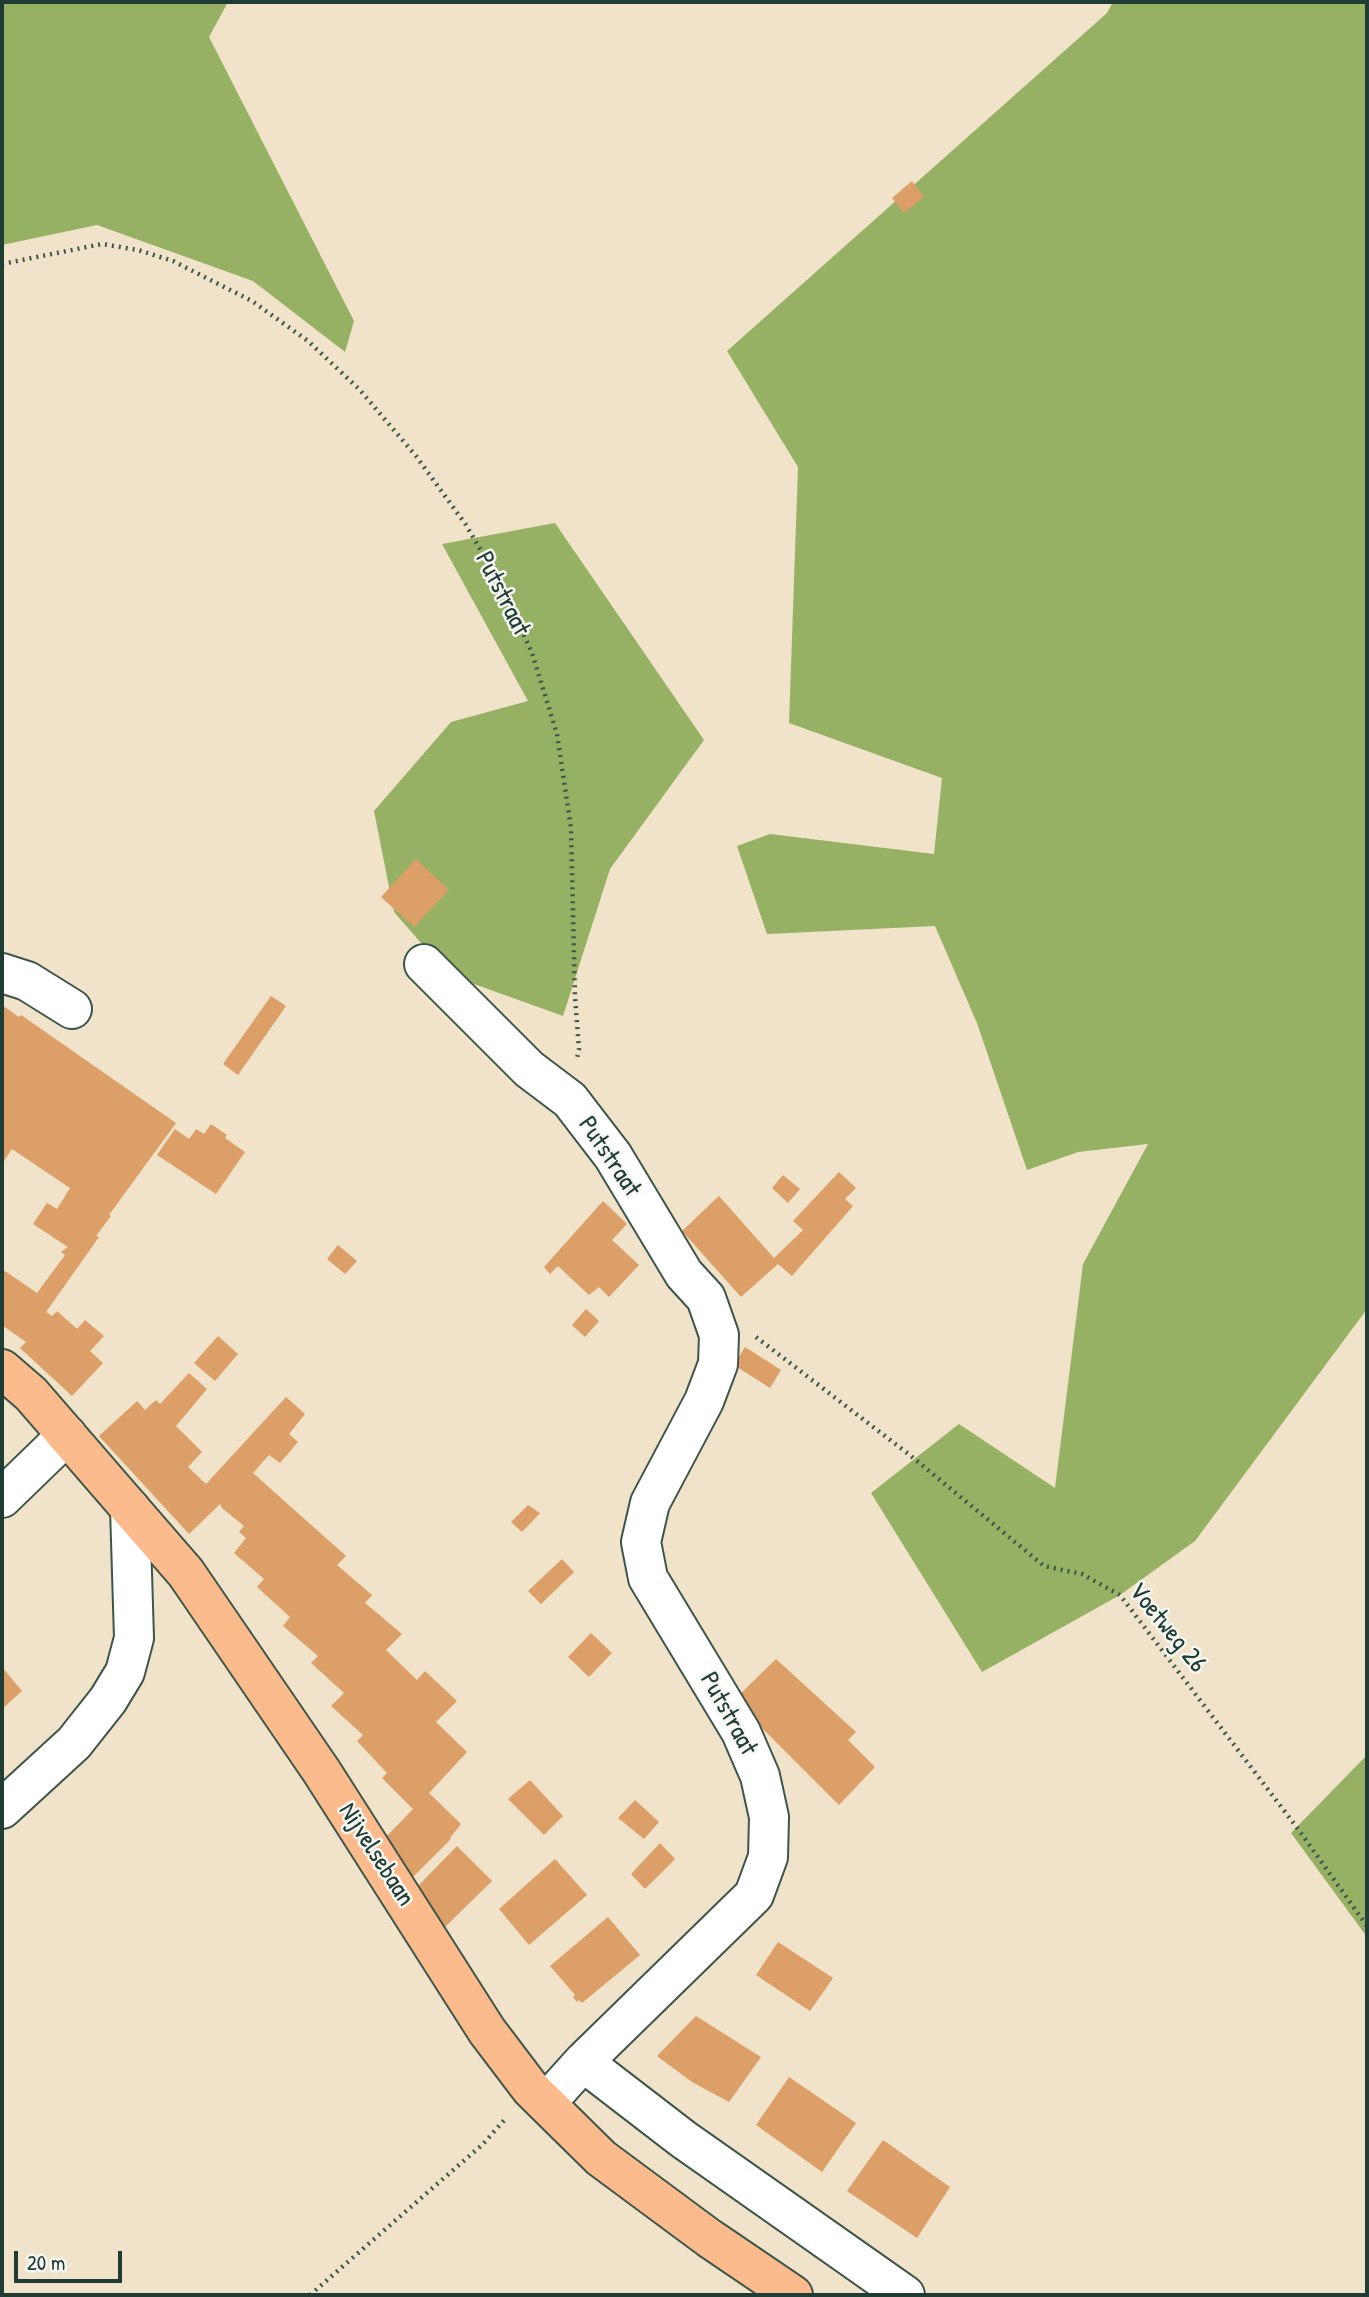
<!DOCTYPE html>
<style>
body{margin:0}
#map{position:relative;width:1369px;height:2297px;overflow:hidden;background:#f0e3c9;font-family:"Patrick Hand",sans-serif}
canvas{display:block}
.frame{position:absolute;inset:0;border:4px solid #1f3d34;pointer-events:none}
.scale{position:absolute;left:14px;top:2251px;width:108px;height:32px;box-sizing:border-box;border:4px solid #1f3d34;border-top:0;padding-left:9px;font-size:21px;line-height:24px;white-space:nowrap;color:#1f3d34;-webkit-text-stroke:5px #f6f6f2;paint-order:stroke}
</style>
<div id="map">
<canvas width="1369" height="2297"></canvas>
<div class="frame"></div>
<div class="scale">20 m</div>
</div>
<script>
const g = document.querySelector('canvas').getContext('2d');
g.lineJoin = 'round';
function fill(path, color) { g.fillStyle = color; g.fill(path, 'evenodd'); }
const shape = rows => new Path2D(rows.map(r => 'M' + r).join(''));
function trace(path, color, width, dash) { g.strokeStyle = color; g.lineWidth = width; g.lineCap = dash ? 'butt' : 'round'; g.setLineDash(dash || []); g.stroke(path); }
function drawText(font, color, halo, rows, align = 'center') {
  g.font = font + ' "Patrick Hand",sans-serif'; g.lineWidth = 5; g.setLineDash([]); g.textBaseline = 'middle'; g.strokeStyle = halo; g.fillStyle = color; for (const [text, x, y, turn = 0] of rows) {
    g.save(); g.translate(x, y); g.rotate((+turn || 0) * Math.PI / 180); g.textAlign = isNaN(turn) ? turn : align; if (halo) g.strokeText(text, 0, 0); g.fillText(text, 0, 0); g.restore();
  }
}
const forest = shape([
 [6,2,228,2,209,37,354,321,345,352,253,281,97,225,2,245,2,5],
 [1113,2,1367,2,1367,1309,1195,1541,1120,1595,982,1672,871,1493,959,1424,1055,1488,1083,1264,1148,1144,1078,1152,1027,1170,977,1023,935,926,767,934,737,846,770,834,934,854,942,778,789,723,798,467,727,351,1107,13],
 [555,523,704,740,610,869,563,1016,449,975,394,912,374,811,451,722,528,701,442,544],
 [1367,1755,1367,1937,1291,1833]
]);
const building = shape([
 [912,181,924,197,904,213,892,198],
 [416,859,449,890,414,927,381,897],
 [271,996,286,1006,238,1075,223,1064],
 [2,1005,19,1017,21,1015,176,1123,109,1215,111,1216,96,1236,99,1237,46,1312,52,1316,57,1311,77,1329,85,1320,104,1336,90,1351,103,1363,72,1396,20,1348,26,1342,2,1325,2,1269,37,1293,65,1255,61,1252,68,1247,33,1224,47,1203,57,1209,70,1188,12,1149,2,1164],
 [211,1124,227,1135,225,1138,245,1152,216,1194,157,1155,175,1129,189,1139,196,1129,204,1134],
 [839,1172,856,1188,845,1199,853,1206,792,1276,778,1264,741,1297,682,1231,719,1196,774,1258,803,1230,793,1221],
 [783,1175,800,1189,788,1203,772,1188],
 [603,1201,627,1224,612,1240,639,1265,609,1297,599,1287,589,1295,558,1266,550,1274,544,1267],
 [338,1245,357,1261,345,1274,327,1259],
 [586,1309,599,1321,585,1337,572,1325],
 [218,1336,238,1354,215,1381,194,1363],
 [745,1347,781,1370,770,1388,734,1365],
 [189,1373,207,1389,176,1426,202,1452,188,1467,206,1484,286,1397,305,1414,289,1434,298,1442,280,1463,269,1455,253,1473,346,1556,337,1565,372,1595,365,1603,402,1634,386,1650,417,1680,425,1671,457,1701,436,1722,467,1752,429,1793,461,1824,450,1838,451,1839,413,1877,386,1837,413,1809,382,1778,387,1773,357,1741,363,1735,331,1706,344,1693,311,1663,318,1656,283,1626,290,1617,257,1587,264,1579,234,1553,246,1538,239,1532,244,1526,222,1508,220,1504,189,1534,99,1436,137,1401,145,1410,156,1400,160,1404],
 [528,1505,540,1513,522,1532,511,1522],
 [562,1559,574,1572,541,1604,528,1591],
 [591,1633,612,1653,589,1677,568,1657],
 [776,1659,856,1732,848,1740,875,1767,839,1805,734,1700],
 [2,1667,22,1691,2,1709],
 [530,1780,563,1816,544,1835,508,1799],
 [635,1800,659,1822,644,1839,618,1818],
 [660,1843,675,1859,645,1889,631,1874],
 [457,1846,492,1881,445,1927,418,1886],
 [555,1859,587,1895,529,1945,499,1909],
 [608,1917,640,1955,582,2003,579,2000,577,2002,573,1997,575,1995,550,1966],
 [778,1942,833,1978,810,2011,756,1975],
 [696,2016,761,2057,729,2102,692,2082,657,2056],
 [789,2077,856,2123,822,2172,756,2125],
 [883,2140,950,2187,917,2238,847,2191]
]);
const path = shape([
 [2,264,102,244,138,250,173,261,252,301,308,341,359,389,416,456,466,525,501,585,532,653,557,734,571,828,575,997,579,1049,577,1058],
 [756,1337,911,1456,1044,1566,1082,1574,1120,1595,1298,1829,1367,1926],
 [310,2295,483,2144,507,2117]
]);
const minor = shape([
 [424,964,529,1069,570,1100,613,1156,684,1274,706,1298,719,1335,718,1364,704,1401,650,1503,641,1542,648,1578,741,1732,760,1776,769,1817,768,1857,754,1895,583,2062,546,2103],
 [2,973,27,981,72,1009],
 [2,1498,67,1435],
 [2,1809,74,1743,108,1700,125,1672,134,1638,130,1508],
 [583,2062,683,2139,905,2295]
]);
const major = shape([
 [2,1369,31,1394,186,1573,322,1772,487,2031,531,2089,601,2158,709,2238,793,2295]
]);
const streetNames = [
 ["Putstraat",502,594,63],
 ["Putstraat",609,1157,56],
 ["Voetweg 26",1167,1628,51],
 ["Putstraat",728,1714,61],
 ["Nijvelsebaan",376,1855,57]
];
fill(forest, '#96b163');
fill(building, '#dd9f68');
trace(minor, '#3e564a', 42);
trace(major, '#3e564a', 42);
trace(path, '#3e564a', 4.5, [2, 5]);
trace(minor, '#fff', 38);
trace(major, '#fbbb8d', 38);
drawText('26px', '#1f3d34', '#f6f6f2', streetNames);
</script>
